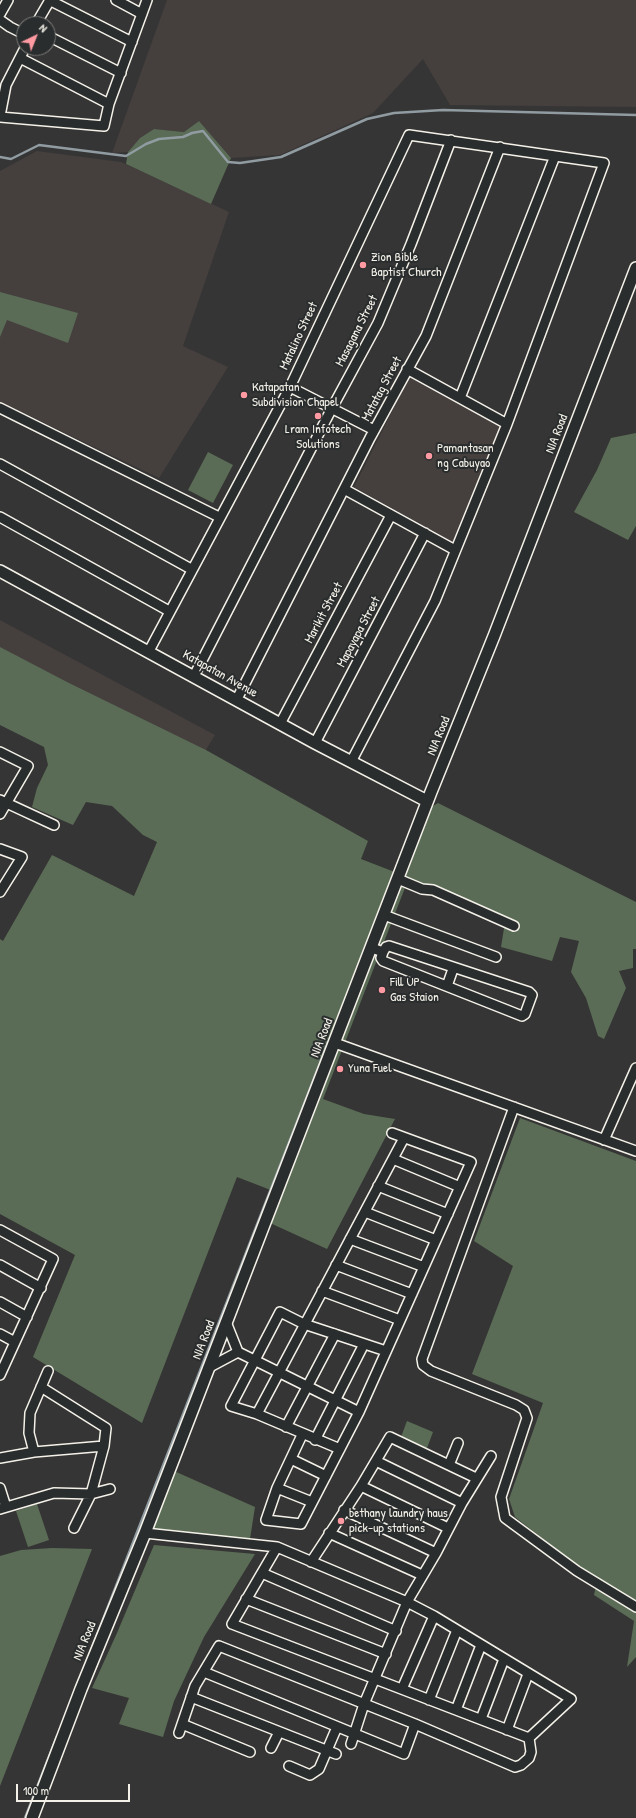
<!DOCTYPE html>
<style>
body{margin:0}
#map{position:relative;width:636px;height:1818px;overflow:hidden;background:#363535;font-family:"Patrick Hand",sans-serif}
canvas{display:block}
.north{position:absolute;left:16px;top:16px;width:40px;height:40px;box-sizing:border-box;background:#2a2d2e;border:1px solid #7b7b78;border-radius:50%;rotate:43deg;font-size:11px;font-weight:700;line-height:16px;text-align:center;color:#f4f1e8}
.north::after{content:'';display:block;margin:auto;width:14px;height:18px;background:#ff9aa2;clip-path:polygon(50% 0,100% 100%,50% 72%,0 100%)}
.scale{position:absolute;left:16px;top:1784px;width:114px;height:18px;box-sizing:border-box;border:2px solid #f4f1e8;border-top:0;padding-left:5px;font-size:12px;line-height:14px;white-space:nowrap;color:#f4f1e8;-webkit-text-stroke:3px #2a2d2e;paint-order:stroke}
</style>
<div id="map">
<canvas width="636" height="1818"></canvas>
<div class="north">N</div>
<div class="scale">100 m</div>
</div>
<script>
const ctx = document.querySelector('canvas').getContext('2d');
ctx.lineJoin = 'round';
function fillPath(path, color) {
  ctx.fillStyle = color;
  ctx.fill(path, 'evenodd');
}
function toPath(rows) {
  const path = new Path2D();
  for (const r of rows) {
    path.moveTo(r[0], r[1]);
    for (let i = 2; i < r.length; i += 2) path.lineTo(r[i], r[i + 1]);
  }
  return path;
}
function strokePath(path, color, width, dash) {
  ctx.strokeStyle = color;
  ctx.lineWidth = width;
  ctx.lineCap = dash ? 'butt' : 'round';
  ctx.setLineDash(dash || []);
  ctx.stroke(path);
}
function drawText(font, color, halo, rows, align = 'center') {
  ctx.font = font + ' "Patrick Hand",sans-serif';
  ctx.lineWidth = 4;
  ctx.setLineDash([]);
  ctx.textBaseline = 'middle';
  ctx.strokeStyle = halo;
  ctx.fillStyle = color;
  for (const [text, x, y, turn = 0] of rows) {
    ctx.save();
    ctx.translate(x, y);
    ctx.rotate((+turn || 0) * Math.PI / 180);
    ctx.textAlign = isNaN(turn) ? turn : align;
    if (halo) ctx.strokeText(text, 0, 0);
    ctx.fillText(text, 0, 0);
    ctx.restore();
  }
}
fillPath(toPath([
 [167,0,636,0,636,107,450,105,423,59,373,113,280,155,231,158,199,121,184,132,154,129,140,138,128,152,112,153],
 [37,151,121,162,229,212,183,346,228,367,159,478,0,402,0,171],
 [411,374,501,426,453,542,354,487],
 [0,620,215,735,173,804,0,725]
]), '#453f3e');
fillPath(toPath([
 [199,121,231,158,211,204,126,164,128,152,140,138,154,129,184,132],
 [0,292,78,313,68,343,7,320,0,337],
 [636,433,636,526,628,540,574,512,597,470,611,438],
 [208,452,233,465,213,503,188,490],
 [0,647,67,682,206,750,368,841,361,859,405,876,430,808,438,803,636,902,636,949,633,949,633,968,619,971,626,988,604,1039,598,1036,586,998,571,972,579,941,560,937,552,961,501,947,505,922,408,880,323,1099,364,1114,395,1119,327,1249,270,1223,281,1194,237,1177,142,1423,33,1357,75,1255,0,1214,0,939,3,941,52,855,134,896,157,842,143,835,112,806,86,802,73,825,32,807,37,788,48,765,44,747,0,725],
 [520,1118,636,1161,636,1657,627,1667,634,1621,594,1595,597,1581,515,1517,509,1499,543,1403,472,1374,513,1266,474,1241],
 [407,1421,433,1432,427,1448,401,1437],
 [174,1471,255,1507,250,1539,150,1529],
 [37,1504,49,1540,28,1547,16,1511],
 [154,1545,255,1554,204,1637,174,1701,163,1737,119,1724,129,1698,92,1688,117,1633],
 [52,1548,92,1549,0,1786,0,1556,21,1550]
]), '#5a6c56');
strokePath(toPath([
 [0,157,11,159,39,145,126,156,146,144,159,139,183,137,192,133,203,131,228,162,240,163,281,157,367,119,394,113,443,110,636,115],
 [86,1663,329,1040],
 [25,1818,57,1736]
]), '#909ca1', 2.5);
const minor = toPath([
 [49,0,132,42],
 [116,0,142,14],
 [0,14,8,0],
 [0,20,10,27,20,32,24,31],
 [36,24,50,0],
 [48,36,121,73],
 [20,58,109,104],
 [0,116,6,85,25,48],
 [0,117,104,126,109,104,147,0],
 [407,369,507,424],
 [290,387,374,430],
 [460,398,555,156],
 [0,408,219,517],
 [0,464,191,569],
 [344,489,455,550],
 [0,517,169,611],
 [149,651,290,387,409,135,604,163,507,424,435,601,351,762],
 [194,676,332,408,378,323,411,244,451,140],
 [237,699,370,438,426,336,500,147],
 [280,724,391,515],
 [315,743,425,533],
 [0,752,28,766,0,814],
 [0,800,54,825],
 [0,849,22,857,0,892],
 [398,879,422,889,433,890,514,926],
 [384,915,496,957],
 [372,948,383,952,386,947,389,946,529,992,532,995,525,1014,522,1016,383,961,381,958,383,952],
 [447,986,453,969],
 [335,1043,636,1151],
 [514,1107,422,1359,423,1365,431,1371,516,1405,524,1410,527,1418,501,1497,505,1518,577,1571,636,1607],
 [604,1140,636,1068],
 [393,1159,460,1187],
 [378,1186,448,1214],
 [365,1212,436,1240],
 [0,1230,53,1259,0,1375],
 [350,1239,424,1267],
 [0,1265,41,1288],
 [336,1265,412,1294],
 [322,1291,400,1320],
 [0,1302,27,1317],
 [0,1334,15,1342],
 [238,1352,359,1412],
 [208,1368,238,1352,226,1322],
 [41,1387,106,1428,104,1446,91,1494,74,1528],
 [257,1414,404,1138],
 [286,1427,335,1334],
 [302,1435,277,1488,266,1520,301,1524,359,1412,471,1162,392,1133],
 [315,1440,364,1344],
 [340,1449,257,1414,231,1406,280,1312,304,1324,386,1351],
 [34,1452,29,1433,30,1413,48,1371],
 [0,1458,34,1452,104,1446],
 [291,1459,326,1476],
 [376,1461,462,1503],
 [449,1465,458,1443],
 [361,1486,448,1528],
 [0,1488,6,1507],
 [277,1488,312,1502],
 [0,1509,54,1493,91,1494,110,1489],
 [344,1510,436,1553],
 [145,1533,277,1547,407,1602,434,1616,571,1699,529,1738],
 [329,1533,422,1575],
 [277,1547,232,1624,529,1738],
 [311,1562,361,1486,390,1437,476,1478],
 [262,1573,396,1631],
 [246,1599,386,1654],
 [204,1672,404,1754,415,1724],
 [402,1689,434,1616],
 [191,1697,336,1754],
 [429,1700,457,1630],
 [456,1710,481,1645],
 [481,1719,504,1659],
 [182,1724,250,1752],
 [507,1730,528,1674],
 [179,1733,195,1686,219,1646,415,1724,515,1767,521,1765,529,1758,531,1752,529,1738],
 [351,1744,364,1704,407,1602,436,1553,462,1503,491,1456],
 [271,1748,279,1732],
 [289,1766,310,1775,319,1769,337,1727]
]);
const tertiary = toPath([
 [0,571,315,743,427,801],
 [32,1818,81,1689,145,1533,431,792,494,636,636,268]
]);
strokePath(minor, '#f4f1e8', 12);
strokePath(tertiary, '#f4f1e8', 14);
strokePath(minor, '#2a2d2e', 9);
strokePath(tertiary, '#2a2d2e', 11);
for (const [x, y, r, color] of [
 [363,265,4,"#ff9aa2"],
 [244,395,4,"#ff9aa2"],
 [318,416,4,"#ff9aa2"],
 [429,456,4,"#ff9aa2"],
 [382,990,4,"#ff9aa2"],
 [340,1069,4,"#ff9aa2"],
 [341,1521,4,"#ff9aa2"]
]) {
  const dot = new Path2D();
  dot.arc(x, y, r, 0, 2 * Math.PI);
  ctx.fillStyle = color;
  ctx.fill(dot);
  strokePath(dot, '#2a2d2e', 1.5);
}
drawText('13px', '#f4f1e8', '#2a2d2e', [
 ["Zion Bible",371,258],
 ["Baptist Church",371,273],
 ["Katapatan",252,388],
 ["Subdivision Chapel",252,403],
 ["Lram Infotech",318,430,"center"],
 ["Solutions",318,445,"center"],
 ["Pamantasan",437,449],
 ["ng Cabuyao",437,464],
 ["Fill UP",390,983],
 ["Gas Staion",390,998],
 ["Yuna Fuel",348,1069],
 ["bethany laundry haus",349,1514],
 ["pick-up stations",349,1529]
], 'left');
drawText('13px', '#f4f1e8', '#2a2d2e', [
 ["Masagana Street",357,331,-63],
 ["Matalino Street",299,336,-65],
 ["Matatag Street",382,389,-62],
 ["NIA Road",557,434,-69],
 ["Marikit Street",324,613,-62],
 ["Mapayapa Street",359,632,-62],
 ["Katapatan Avenue",220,674,29],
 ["NIA Road",439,736,-68],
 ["NIA Road",322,1038,-69],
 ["NIA Road",204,1340,-69],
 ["NIA Road",85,1641,-68]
]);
</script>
